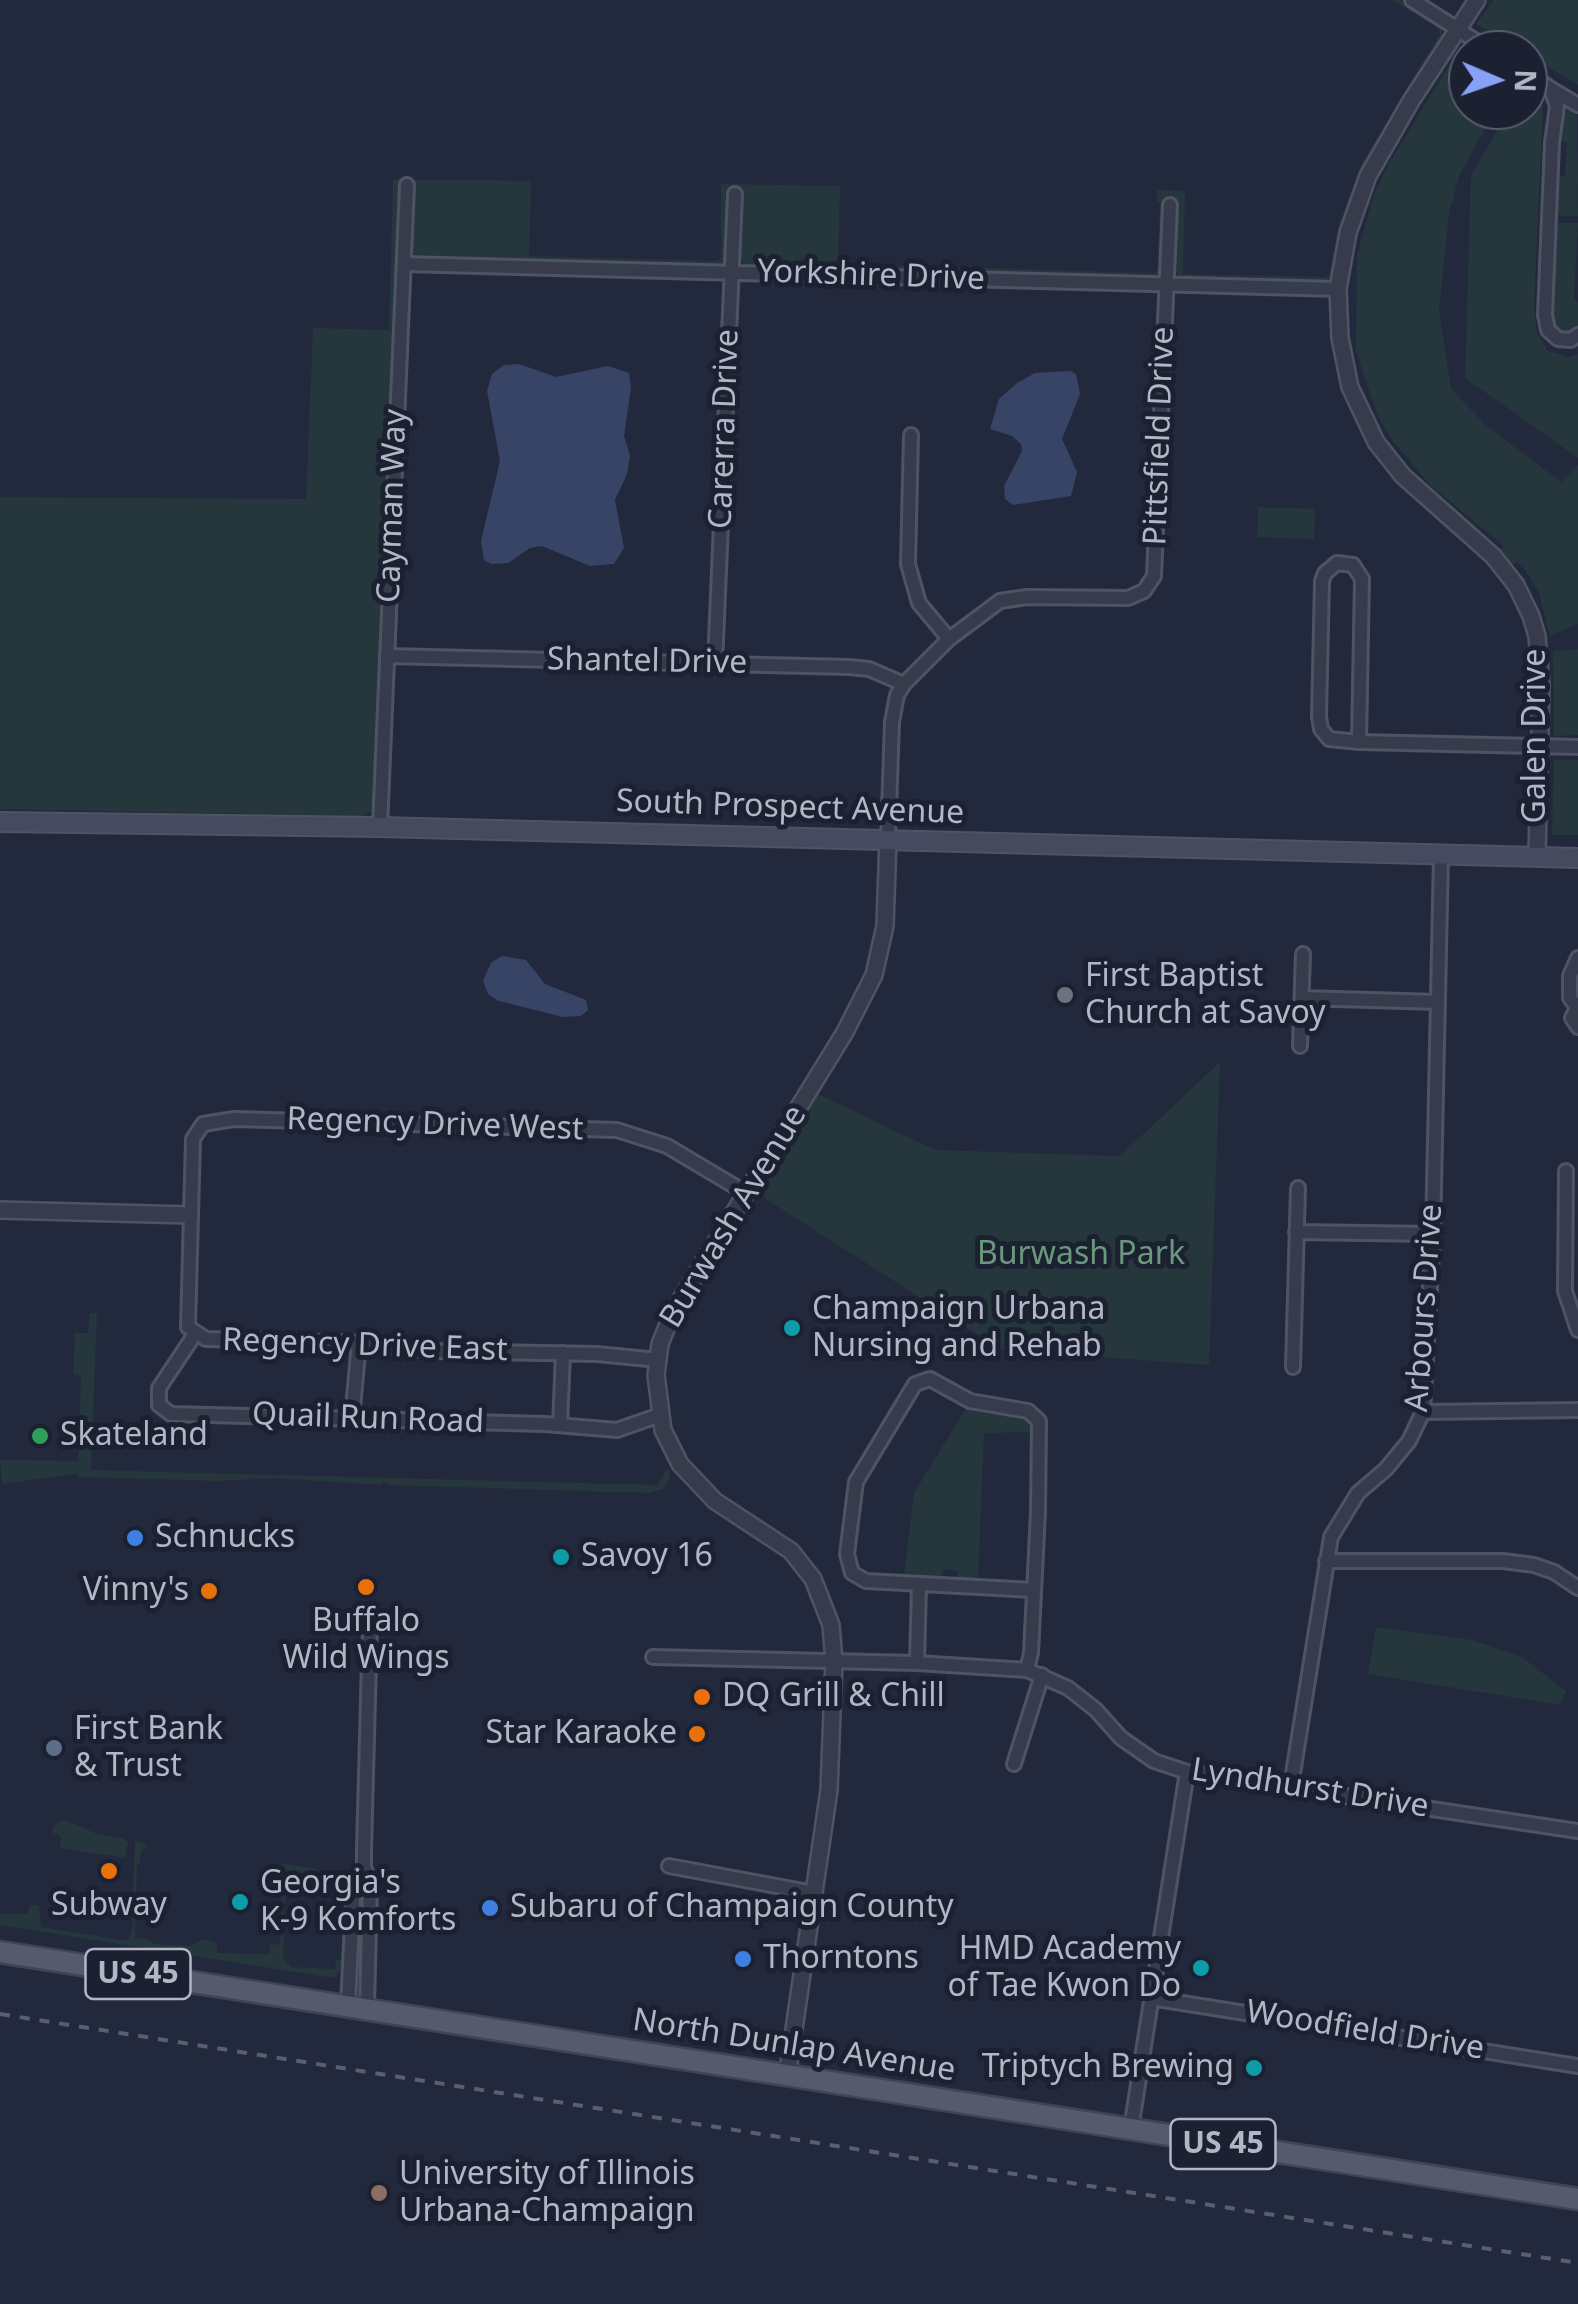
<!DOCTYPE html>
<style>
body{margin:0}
#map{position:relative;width:1578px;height:2304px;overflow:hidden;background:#23293c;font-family:"Noto Sans",sans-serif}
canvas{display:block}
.north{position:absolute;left:1448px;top:30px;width:100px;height:100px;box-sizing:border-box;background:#1c2131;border:2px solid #585d6d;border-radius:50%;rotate:92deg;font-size:28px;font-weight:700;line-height:40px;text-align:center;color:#b2b7c7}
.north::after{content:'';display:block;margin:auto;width:35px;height:45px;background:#88a1f7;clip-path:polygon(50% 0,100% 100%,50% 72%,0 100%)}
</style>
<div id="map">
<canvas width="1578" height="2304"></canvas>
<div class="north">N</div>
</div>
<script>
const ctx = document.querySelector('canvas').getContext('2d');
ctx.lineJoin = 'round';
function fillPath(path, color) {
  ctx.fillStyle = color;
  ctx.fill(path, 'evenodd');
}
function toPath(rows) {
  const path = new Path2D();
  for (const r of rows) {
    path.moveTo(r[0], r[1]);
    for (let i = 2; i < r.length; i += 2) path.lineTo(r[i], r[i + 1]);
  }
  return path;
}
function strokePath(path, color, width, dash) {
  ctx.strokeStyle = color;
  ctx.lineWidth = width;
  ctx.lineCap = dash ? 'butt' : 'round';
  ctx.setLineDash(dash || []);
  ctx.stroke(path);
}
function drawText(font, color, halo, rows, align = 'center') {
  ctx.font = font + ' "Noto Sans",sans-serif';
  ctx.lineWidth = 10;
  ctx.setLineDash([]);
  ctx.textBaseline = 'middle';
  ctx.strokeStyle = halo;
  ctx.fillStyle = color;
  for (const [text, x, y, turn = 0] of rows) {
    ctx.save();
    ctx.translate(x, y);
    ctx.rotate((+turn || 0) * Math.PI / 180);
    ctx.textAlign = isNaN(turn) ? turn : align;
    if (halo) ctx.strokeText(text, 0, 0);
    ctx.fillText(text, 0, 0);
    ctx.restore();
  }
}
fillPath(toPath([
 [1392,0,1401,0,1431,19,1441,27,1443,36,1369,159,1346,211,1332,275,1325,282,1179,277,1175,270,1177,203,1165,204,1162,269,1160,275,1151,278,746,266,739,259,741,192,728,193,726,257,722,264,420,258,414,256,412,249,414,185,401,184,374,811,360,816,0,809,0,497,306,499,313,328,389,330,393,179,531,181,529,256,717,261,721,258,721,184,840,186,838,264,1154,273,1157,270,1160,203,1157,202,1157,190,1185,191,1183,274,1326,277,1329,274,1339,223,1362,163,1440,34,1439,29],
 [1494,0,1578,0,1578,85,1528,55,1528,50,1520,50,1476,24],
 [1461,46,1468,51,1468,110,1495,110,1459,176,1449,214,1439,310,1451,389,1488,427,1561,482,1578,465,1578,624,1550,636,1539,593,1525,570,1517,562,1511,565,1499,550,1503,546,1498,541,1430,485,1390,437,1376,412,1356,351,1357,254,1375,192,1389,163],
 [1528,94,1541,101,1543,108,1534,306,1537,333,1548,351,1570,357,1578,354,1578,458,1465,378,1471,175,1509,110,1528,110],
 [1577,110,1578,216,1560,216,1554,209,1555,173,1565,177,1567,143,1556,137,1559,117,1568,111],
 [1559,223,1578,223,1574,300,1578,302,1578,329,1564,334,1553,328,1550,315,1553,229],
 [1258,507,1315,509,1314,539,1257,537],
 [1578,649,1578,735,1554,736,1553,651],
 [1554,759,1578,760,1578,835,1552,835],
 [1220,1062,1209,1365,1002,1350,758,1194,818,1094,935,1150,1120,1156],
 [90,1313,97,1313,91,1470,657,1485,668,1468,670,1478,663,1489,648,1493,388,1485,383,1481,382,1485,274,1478,217,1481,79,1477,76,1474,2,1484,0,1460,78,1461,81,1376,73,1375,75,1333,88,1333],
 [966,1408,1026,1414,1033,1421,1033,1432,984,1433,978,1579,958,1578,958,1571,944,1569,941,1578,904,1575,914,1493],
 [1376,1627,1472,1640,1522,1657,1566,1691,1560,1705,1368,1674],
 [65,1820,97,1834,124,1839,128,1843,125,1858,60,1848,61,1837,57,1833,53,1836,52,1830,55,1824],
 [135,1841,142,1842,147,1847,141,1850,140,1863,137,1864,135,1938,147,1939,155,1944,190,1946,204,1939,217,1943,217,1953,270,1954,270,1945,280,1944,282,1873,272,1870,280,1863,317,1869,313,1878,289,1871,286,1874,283,1957,291,1967,335,1969,336,1960,342,1960,343,1924,346,1925,345,1963,341,1970,333,1978,0,1925,0,1914,28,1914,29,1905,39,1905,41,1927,128,1941,134,1921,123,1916,133,1895]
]), '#25363d');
fillPath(toPath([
 [519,364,556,377,608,366,629,373,631,387,624,436,630,456,627,474,615,500,624,548,614,564,590,566,542,546,530,548,508,563,492,564,484,560,481,541,500,461,487,391,492,374,504,365],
 [1070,371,1076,374,1080,394,1062,439,1077,472,1071,496,1013,505,1005,499,1004,486,1022,451,1021,444,1012,436,990,429,999,399,1017,383,1035,373],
 [502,956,526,960,545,984,586,1000,588,1010,581,1016,563,1017,499,1001,488,994,483,981,491,963]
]), '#384465');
const minor = toPath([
 [1412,0,1490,50],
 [1528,73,1551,89],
 [1578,105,1551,89,1557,106,1552,143,1545,315,1548,330,1558,339,1571,340,1578,335],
 [404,264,1338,289],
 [911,435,908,564,919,603,949,639],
 [1337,563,1353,565,1362,579,1359,742,1329,739,1321,729,1319,717,1322,581,1325,573,1337,563],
 [387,656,849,667,869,669,904,684],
 [715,664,735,194],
 [1359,742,1578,747],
 [380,827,407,185],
 [888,840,892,722,897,695,904,684,949,639,1000,601,1027,597,1128,598,1144,591,1154,576,1170,205],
 [1302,998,1438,1002],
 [1578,1006,1572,1018,1578,1027],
 [1577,1007,1570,998,1570,976,1578,958],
 [1300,1046,1303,954],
 [1566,1171,1565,1291,1578,1330],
 [1296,1232,1433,1234],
 [195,1334,159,1388,159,1405,171,1414,545,1424,617,1430,660,1415],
 [658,1360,597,1354,432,1351,359,1343,206,1339,188,1327,193,1139,203,1124,234,1119,617,1130,667,1146,746,1193],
 [1293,1367,1298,1188],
 [1423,1412,1578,1410],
 [352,1419,359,1343],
 [560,1425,563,1353],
 [1326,1561,1503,1561,1534,1565,1554,1572,1578,1588],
 [653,1657,917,1663,1027,1670,1068,1688,1096,1710,1121,1738,1154,1761,1187,1772,1578,1831],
 [917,1663,919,1585],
 [1027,1670,1031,1653,1038,1512,1039,1421,1028,1411,970,1401,930,1379,915,1384,856,1482,847,1554,852,1573,866,1581,1034,1590],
 [1014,1764,1042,1675],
 [1291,1786,1331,1537,1358,1493,1386,1469,1409,1441,1423,1412,1433,1234,1441,856],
 [669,1866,814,1893],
 [1151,1998,1578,2066],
 [348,2005,354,1882,364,1867],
 [367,2008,370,1883,364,1867,364,1850,370,1623],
 [1131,2129,1187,1772]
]);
const tertiary = toPath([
 [1477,0,1411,101,1368,176,1348,233,1338,289,1340,338,1350,387,1376,442,1403,476,1493,556,1516,585,1531,616,1537,636,1541,684,1537,856],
 [0,1210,190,1215],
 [787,2077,829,1790,834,1661,831,1625,813,1579,791,1551,715,1501,680,1464,663,1430,656,1375,660,1344,673,1312,845,1032,874,975,885,926,888,840]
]);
const secondary = toPath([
 [0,822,380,827,1578,858]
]);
const primary = toPath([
 [0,1952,1578,2199]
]);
strokePath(minor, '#4f5464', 18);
strokePath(tertiary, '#4f5464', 20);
strokePath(secondary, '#4f5464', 22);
strokePath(primary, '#404555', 25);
strokePath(minor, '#373c4c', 12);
strokePath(tertiary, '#373c4c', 15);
strokePath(secondary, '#454a5f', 18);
strokePath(primary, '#555b6c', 20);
strokePath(toPath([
 [0,2014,1578,2263]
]), '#595f73', 4, [10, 10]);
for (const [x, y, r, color] of [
 [1065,995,10,"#6b7280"],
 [792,1328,10,"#0f9aa8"],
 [40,1436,10,"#2e9e5b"],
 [135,1538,10,"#3f7fe0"],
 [561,1557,10,"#0f9aa8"],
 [366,1587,10,"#e8710a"],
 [209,1591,10,"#e8710a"],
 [702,1697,10,"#e8710a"],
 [697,1734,10,"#e8710a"],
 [54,1748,10,"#5c6f8a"],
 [109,1871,10,"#e8710a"],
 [240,1902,10,"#0f9aa8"],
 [490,1908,10,"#3f7fe0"],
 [743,1959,10,"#3f7fe0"],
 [1201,1968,10,"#0f9aa8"],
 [1254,2068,10,"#0f9aa8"],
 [379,2193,10,"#8d6e63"]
]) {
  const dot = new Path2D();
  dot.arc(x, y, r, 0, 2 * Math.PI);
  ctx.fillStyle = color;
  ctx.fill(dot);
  strokePath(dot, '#1c2131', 4);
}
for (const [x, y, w] of [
 [138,1974,105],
 [1223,2144,105]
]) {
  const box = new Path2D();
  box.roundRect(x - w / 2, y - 25, w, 50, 8);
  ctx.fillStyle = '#1c2131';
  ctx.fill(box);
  strokePath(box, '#b2b7c7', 2.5);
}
drawText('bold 30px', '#b2b7c7', null, [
 ["US 45",138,1974],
 ["US 45",1223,2144]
]);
drawText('32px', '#b2b7c7', '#1c2131', [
 ["Yorkshire Drive",871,276,2],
 ["Carerra Drive",725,429,-88],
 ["Pittsfield Drive",1160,436,-88],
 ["Cayman Way",393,506,-88],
 ["Shantel Drive",647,662,1],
 ["Galen Drive",1536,736,-90],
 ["South Prospect Avenue",790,808,2],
 ["Regency Drive West",435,1125,2],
 ["Burwash Avenue",734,1217,-59],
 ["Arbours Drive",1425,1308,-86],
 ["Regency Drive East",365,1346,2],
 ["Quail Run Road",368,1419,2],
 ["Lyndhurst Drive",1310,1789,9],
 ["Woodfield Drive",1365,2031,9],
 ["North Dunlap Avenue",794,2046,9]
]);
drawText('32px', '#b2b7c7', '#1c2131', [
 ["First Baptist",1085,977],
 ["Church at Savoy",1085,1014],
 ["Champaign Urbana",812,1310],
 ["Nursing and Rehab",812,1347],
 ["Skateland",60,1436],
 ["Schnucks",155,1538],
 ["Savoy 16",581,1557],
 ["Vinny's",189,1591,"right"],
 ["Buffalo",366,1622,"center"],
 ["Wild Wings",366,1659,"center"],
 ["DQ Grill & Chill",722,1697],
 ["First Bank",74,1730],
 ["& Trust",74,1767],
 ["Star Karaoke",677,1734,"right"],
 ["Georgia's",260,1884],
 ["K-9 Komforts",260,1921],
 ["Subway",109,1906,"center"],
 ["Subaru of Champaign County",510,1908],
 ["HMD Academy",1181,1950,"right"],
 ["of Tae Kwon Do",1181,1987,"right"],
 ["Thorntons",763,1959],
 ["Triptych Brewing",1234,2068,"right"],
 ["University of Illinois",399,2175],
 ["Urbana-Champaign",399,2212]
], 'left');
drawText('32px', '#69987c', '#1c2131', [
 ["Burwash Park",1081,1255]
]);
</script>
